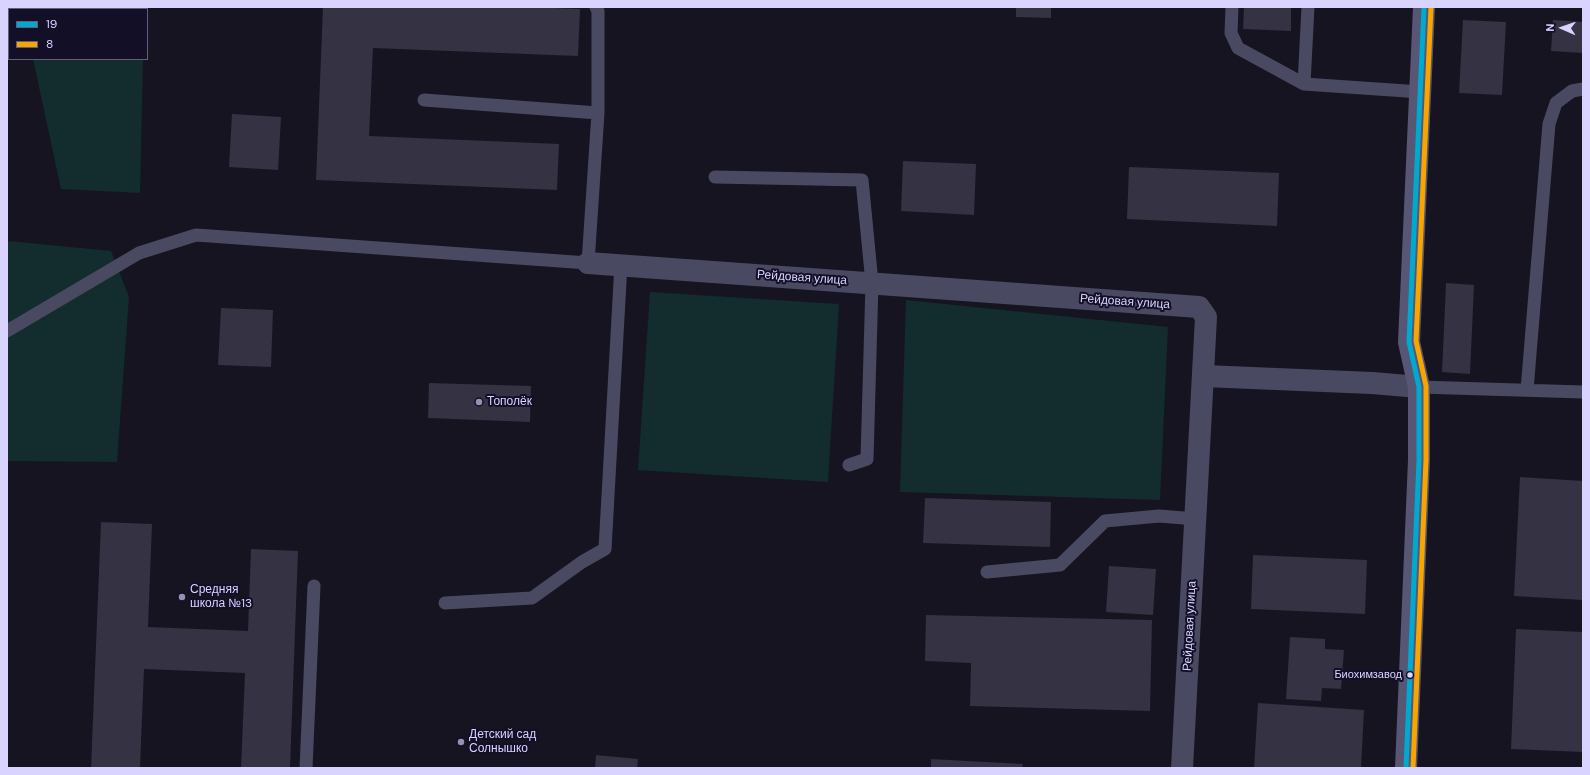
<!DOCTYPE html>
<meta charset="utf-8">
<style>
body{margin:0}
#map{position:relative;width:1590px;height:775px;overflow:hidden;background:#161421;font-family:"DM Sans",sans-serif}
canvas{display:block}
.frame{position:absolute;inset:0;border:8px solid #d9d4ff;pointer-events:none}
.legend{position:absolute;left:8px;top:8px;width:140px;height:52px;box-sizing:border-box;background:#130f26;border:1px solid #625e7d;margin:0;padding:5px 7px;list-style:none;font-size:12px;color:#d9d4ff}
.legend li{display:flex;align-items:center;gap:8px;height:20px}
.legend b{width:20px;border:1px solid #625e7d}
.north{position:absolute;left:1542px;top:8px;width:40px;height:40px;-webkit-text-stroke:3px #130f26;paint-order:stroke;rotate:272deg;font-size:11px;font-weight:700;line-height:16px;text-align:center;color:#d9d4ff}
.north::after{content:'';display:block;margin:auto;width:14px;height:18px;background:#d9d4ff;clip-path:polygon(50% 0,100% 100%,50% 72%,0 100%)}
</style>
<div id="map">
<canvas width="1590" height="775"></canvas>
<div class="frame"></div>
<ul class="legend">
<li><b style="height:5px;background:#00a9ce"></b>19</li>
<li><b style="height:5px;background:#f7a600"></b>8</li>
</ul>
<div class="north">N</div>
</div>
<script>
const ctx = document.querySelector('canvas').getContext('2d');
ctx.lineJoin = 'round';
function fillPath(path, color) {
  ctx.fillStyle = color;
  ctx.fill(path, 'evenodd');
}
function toPath(rows) {
  const path = new Path2D();
  for (const r of rows) {
    path.moveTo(r[0], r[1]);
    for (let i = 2; i < r.length; i += 2) path.lineTo(r[i], r[i + 1]);
  }
  return path;
}
function strokePath(path, color, width, dash) {
  ctx.strokeStyle = color;
  ctx.lineWidth = width;
  ctx.lineCap = dash ? 'butt' : 'round';
  ctx.setLineDash(dash || []);
  ctx.stroke(path);
}
function drawText(font, color, halo, rows, align = 'center') {
  ctx.font = font + ' "DM Sans",sans-serif';
  ctx.lineWidth = 4;
  ctx.setLineDash([]);
  ctx.textBaseline = 'middle';
  ctx.strokeStyle = halo;
  ctx.fillStyle = color;
  for (const [text, x, y, turn = 0] of rows) {
    ctx.save();
    ctx.translate(x, y);
    ctx.rotate((+turn || 0) * Math.PI / 180);
    ctx.textAlign = isNaN(turn) ? turn : align;
    if (halo) ctx.strokeText(text, 0, 0);
    ctx.fillText(text, 0, 0);
    ctx.restore();
  }
}
fillPath(toPath([
 [22,7,144,7,144,9,22,9],
 [33,59,143,59,140,193,61,189],
 [9,241,111,251,129,297,117,462,7,461,7,243],
 [650,292,839,304,828,482,638,470],
 [906,300,1168,327,1160,500,900,492]
]), '#132c2d');
fillPath(toPath([
 [323,7,527,7,580,9,578,56,373,48,369,136,559,144,557,190,316,180],
 [1016,7,1051,7,1051,18,1016,17],
 [1244,7,1291,7,1291,31,1243,29],
 [1463,20,1506,22,1502,95,1459,93],
 [1553,20,1583,22,1583,53,1551,51],
 [232,114,281,117,278,170,229,167],
 [903,161,976,164,974,215,901,211],
 [1129,167,1279,173,1277,226,1127,219],
 [1446,283,1474,285,1470,374,1442,372],
 [221,308,273,310,271,367,218,365],
 [429,383,531,386,530,422,428,418],
 [1520,477,1583,481,1583,600,1514,596],
 [925,498,1051,502,1050,547,923,543],
 [101,522,152,524,148,627,248,631,251,549,298,551,290,768,241,768,245,673,144,669,140,768,91,768],
 [1253,555,1367,560,1365,614,1251,609],
 [1109,566,1156,569,1153,615,1106,612],
 [926,615,1152,620,1150,711,970,706,971,663,925,661],
 [1516,629,1583,632,1583,752,1511,749],
 [1290,637,1325,639,1325,649,1344,650,1341,689,1322,688,1321,701,1286,699],
 [1258,703,1364,710,1361,768,1254,768],
 [596,755,638,759,637,768,595,768],
 [931,759,1023,764,1022,768,931,768]
]), '#343243');
strokePath(toPath([
 [1232,7,1231,33,1238,48,1304,84,1421,92],
 [1304,84,1308,7],
 [424,100,598,113],
 [715,177,862,180,872,283,867,459,849,465],
 [7,331,139,253,196,235,588,263,598,113,598,11,596,7],
 [1419,387,1583,392],
 [1527,390,1549,124,1556,103,1572,91,1583,89],
 [987,572,1060,565,1105,521,1159,516,1196,519],
 [445,603,532,598,582,562,605,549,621,264],
 [306,768,314,586]
]), '#4a4962', 13);
strokePath(toPath([
 [588,263,1199,307,1206,317,1182,768],
 [1204,376,1372,383,1419,387]
]), '#4a4962', 22);
strokePath(toPath([
 [1406,768,1419,460,1419,387,1409,342,1424,7]
]), '#575674', 22);
strokePath(toPath([
 [1406,768,1419,460,1419,387,1409,342,1424,7]
]), '#00a9ce', 5);
strokePath(toPath([
 [1413,768,1426,460,1426,386,1416,341,1431,7]
]), '#f7a600', 5);
for (const [x, y, r, color] of [
 [479,402,4,"#9591b1"],
 [182,597,4,"#9591b1"],
 [1410,675,3.5,"#d9d4ff"],
 [461,742,4,"#9591b1"]
]) {
  const dot = new Path2D();
  dot.arc(x, y, r, 0, 2 * Math.PI);
  ctx.fillStyle = color;
  ctx.fill(dot);
  strokePath(dot, '#130f26', 1.5);
}
drawText('11px', '#d9d4ff', '#130f26', [
 ["Биохимзавод",1402,675]
], 'right');
drawText('12px', '#d9d4ff', '#130f26', [
 ["Рейдовая улица",802,278,4],
 ["Рейдовая улица",1125,302,4],
 ["Рейдовая улица",1190,626,-87]
]);
drawText('12px', '#d9d4ff', '#130f26', [
 ["Тополёк",487,402],
 ["Средняя",190,590],
 ["школа №13",190,604],
 ["Детский сад",469,735],
 ["Солнышко",469,749]
], 'left');
</script>
